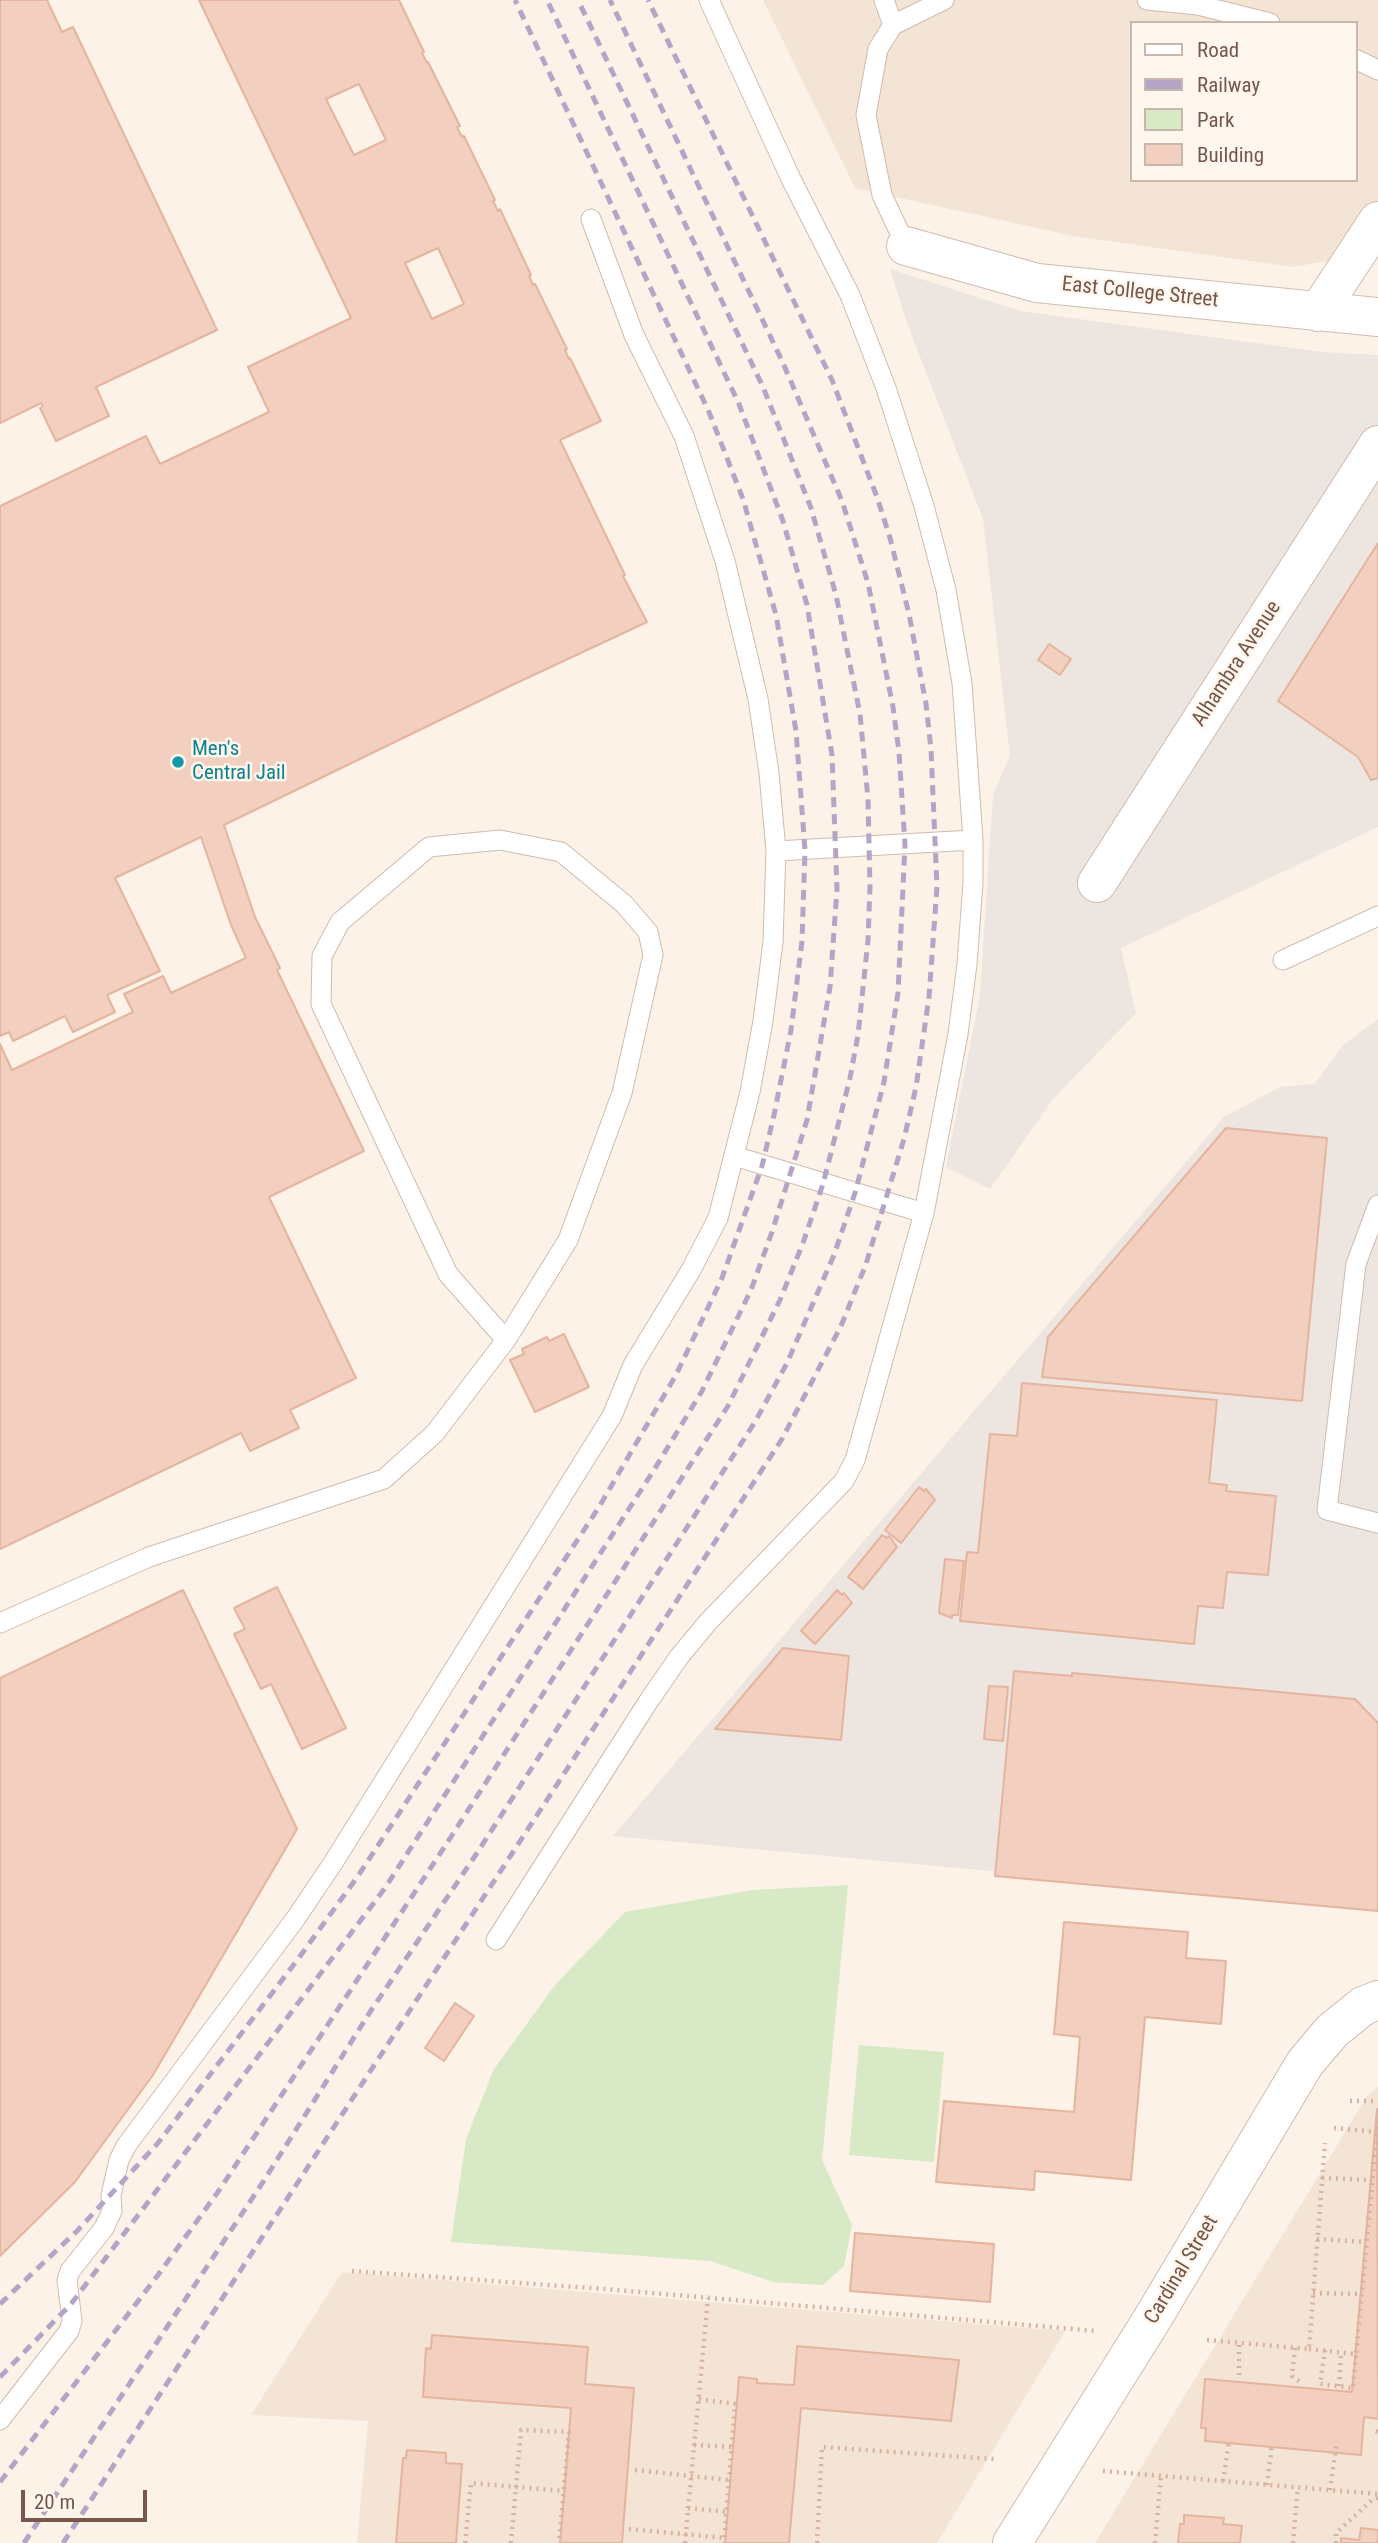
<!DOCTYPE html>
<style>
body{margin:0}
#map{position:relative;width:1378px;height:2543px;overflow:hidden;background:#fcf2e7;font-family:"Roboto Condensed",sans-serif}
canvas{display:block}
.legend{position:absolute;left:1130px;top:21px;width:228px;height:161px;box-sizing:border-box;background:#fff7ed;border:2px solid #c8b7ac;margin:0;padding:9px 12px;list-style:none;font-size:21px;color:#76574b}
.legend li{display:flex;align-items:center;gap:14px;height:35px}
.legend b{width:35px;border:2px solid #c8b7ac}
.scale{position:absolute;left:21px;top:2490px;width:126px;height:32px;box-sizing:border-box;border:4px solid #76574b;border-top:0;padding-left:9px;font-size:21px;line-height:24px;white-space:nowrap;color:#76574b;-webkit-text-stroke:5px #fff7ed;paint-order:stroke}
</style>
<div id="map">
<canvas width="1378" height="2543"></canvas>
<ul class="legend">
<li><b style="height:9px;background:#fff"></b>Road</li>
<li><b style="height:9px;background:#b4a5c7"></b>Railway</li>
<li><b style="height:19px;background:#d7eac5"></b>Park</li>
<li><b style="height:19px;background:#f2cfbe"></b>Building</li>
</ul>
<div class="scale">20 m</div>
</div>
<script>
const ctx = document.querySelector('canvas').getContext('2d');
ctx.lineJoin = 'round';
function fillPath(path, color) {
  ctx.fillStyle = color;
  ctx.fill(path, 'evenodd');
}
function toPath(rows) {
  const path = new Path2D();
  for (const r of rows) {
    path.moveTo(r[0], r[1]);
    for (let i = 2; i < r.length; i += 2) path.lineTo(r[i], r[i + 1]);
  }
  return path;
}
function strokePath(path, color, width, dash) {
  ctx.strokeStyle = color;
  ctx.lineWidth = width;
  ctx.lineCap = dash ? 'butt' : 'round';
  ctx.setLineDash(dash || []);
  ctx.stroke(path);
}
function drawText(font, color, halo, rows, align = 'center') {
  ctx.font = font + ' "Roboto Condensed",sans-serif';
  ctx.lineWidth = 5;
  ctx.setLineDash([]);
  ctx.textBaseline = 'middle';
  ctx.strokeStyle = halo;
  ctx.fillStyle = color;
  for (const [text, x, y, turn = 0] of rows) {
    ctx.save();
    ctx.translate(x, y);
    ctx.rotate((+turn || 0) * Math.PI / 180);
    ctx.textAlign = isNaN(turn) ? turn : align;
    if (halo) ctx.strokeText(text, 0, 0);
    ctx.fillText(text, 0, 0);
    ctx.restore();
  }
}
fillPath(toPath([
 [763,0,1378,0,1378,252,1293,267,1073,236,855,188],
 [1131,23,1355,23,1355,180,1131,180],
 [1378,2087,1378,2543,1095,2543,1367,2096],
 [342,2272,1065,2331,937,2543,357,2543,368,2421,251,2415]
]), '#f4e4d5');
fillPath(toPath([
 [890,269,1020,311,1322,352,1378,355,1378,827,1121,948,1136,1013,1053,1099,990,1189,946,1167,980,995,993,794,1010,756,983,519,907,323],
 [1378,1019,1378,1907,613,1836,1224,1117,1280,1087,1315,1084,1343,1045]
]), '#ede5e0');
fillPath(toPath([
 [848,1885,822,2160,852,2225,844,2266,823,2285,773,2282,710,2261,451,2242,466,2139,494,2069,555,1985,625,1912,753,1890],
 [859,2045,944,2052,934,2162,849,2155]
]), '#d7eac5');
const building = toPath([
 [0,0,47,0,62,32,73,27,217,330,96,387,109,416,56,441,40,408,43,406,41,403,0,423,0,0],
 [199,0,399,0,424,52,422,53,427,63,428,62,460,126,457,127,462,137,464,136,495,200,493,201,498,211,500,209,531,275,529,276,533,285,535,284,567,349,565,350,569,359,570,358,601,421,560,440,625,575,623,576,647,622,508,687,224,825,255,917,280,968,277,970,364,1151,269,1197,356,1378,290,1410,299,1428,250,1451,241,1433,0,1549,0,1044,12,1070,133,1012,124,994,163,976,171,993,246,958,231,925,201,837,115,878,160,971,107,995,115,1012,73,1032,65,1016,13,1041,9,1032,0,1036,0,506,146,436,160,464,269,412,248,367,351,318,199,0],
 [359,84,386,140,354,155,326,99,359,84],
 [438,248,464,304,432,319,405,263,438,248],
 [1378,543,1378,778,1371,780,1358,757,1278,701,1378,543],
 [1049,644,1071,659,1060,675,1038,660,1049,644],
 [1226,1128,1327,1138,1302,1401,1042,1377,1048,1337,1226,1128],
 [564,1334,589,1387,535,1412,510,1360,524,1354,522,1349,547,1337,549,1341,564,1334],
 [1022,1383,1217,1400,1209,1483,1227,1485,1226,1491,1276,1496,1268,1575,1227,1572,1223,1608,1198,1606,1194,1644,960,1621,967,1552,978,1553,990,1434,1017,1436,1022,1383],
 [919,1487,924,1491,926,1489,935,1500,901,1543,885,1530,919,1487],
 [882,1535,887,1538,889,1536,897,1547,863,1589,848,1577,882,1535],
 [945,1559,964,1561,958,1615,952,1615,952,1618,939,1613,945,1559],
 [277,1587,346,1728,302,1749,271,1684,261,1689,234,1634,245,1629,234,1608,277,1587],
 [183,1590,297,1829,153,2075,75,2182,0,2256,0,1678,183,1590],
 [837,1590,842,1595,844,1593,852,1603,815,1644,801,1631,837,1590],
 [783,1648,849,1656,841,1740,715,1729,783,1648],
 [1014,1671,1072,1676,1072,1673,1355,1699,1378,1723,1378,1911,995,1876,1014,1671],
 [989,1686,1008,1687,1003,1741,984,1739,989,1686],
 [1064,1922,1188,1932,1186,1958,1226,1961,1221,2024,1145,2017,1131,2180,1035,2171,1034,2190,936,2182,944,2101,1074,2112,1080,2037,1054,2034,1064,1922],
 [455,2003,474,2016,444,2061,425,2048,455,2003],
 [1377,2109,1378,2419,1364,2417,1361,2455,1205,2441,1206,2428,1201,2428,1205,2379,1352,2392,1377,2109],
 [855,2233,994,2244,990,2302,850,2291,855,2233],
 [432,2335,588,2347,585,2384,634,2388,622,2543,560,2543,571,2408,423,2397,426,2348,431,2349,432,2335],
 [797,2346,959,2360,951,2421,801,2408,789,2543,725,2543,739,2377,757,2379,757,2383,794,2385,797,2346],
 [407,2450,446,2453,446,2463,462,2464,456,2543,396,2543,403,2458,406,2458,407,2450],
 [1184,2515,1224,2518,1223,2524,1242,2526,1240,2543,1178,2543,1180,2524,1184,2524,1184,2515],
 [1361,2528,1378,2530,1378,2543,1341,2543,1341,2538,1359,2540,1361,2528]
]);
fillPath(building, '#f2cfbe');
strokePath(building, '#e5b49f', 2);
const lane = toPath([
 [884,0,893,25],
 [1147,0,1198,5,1270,23],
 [1355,59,1378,70],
 [906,246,882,195,866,115,878,49,893,25,944,0],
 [776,851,973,840],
 [1283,960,1378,916],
 [734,1156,924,1213],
 [1378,1205,1356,1264,1327,1510,1378,1523],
 [0,1623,149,1557,384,1479,435,1433,506,1340,568,1240,622,1093,653,955,648,932,624,904,561,852,500,840,429,847,340,922,322,956,321,1004,448,1274,506,1340],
 [496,1940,648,1702,679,1657,708,1622,844,1481,855,1460,924,1213,958,1034,967,964,973,883,973,840,962,683,946,590,924,506,886,388,850,295,791,179,709,0],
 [0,2420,69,2331,72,2321,67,2280,70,2271,104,2228,112,2211,111,2195,119,2160,126,2146,296,1918,333,1863,612,1416,633,1365,691,1270,718,1218,750,1092,763,1021,773,942,776,851,769,773,758,699,725,561,684,436,634,335,591,219]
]);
const street = toPath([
 [906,246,1037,283,1378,317],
 [1318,312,1378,221],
 [1097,883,1378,445],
 [1012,2543,1151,2321,1305,2063,1332,2031,1363,2006,1378,2000]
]);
strokePath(lane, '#d0bbaf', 21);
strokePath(street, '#d0bbaf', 40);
strokePath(toPath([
 [1350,2101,1378,2101],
 [1334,2128,1377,2132],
 [1322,2178,1372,2180],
 [1317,2239,1366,2242],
 [352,2271,605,2289,1096,2331],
 [1313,2293,1361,2294],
 [1207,2340,1309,2349,1325,2143],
 [1295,2348,1292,2376,1300,2382],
 [1309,2349,1356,2354,1378,2121],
 [1325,2350,1320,2384,1353,2388,1356,2354],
 [1239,2375,1239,2343],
 [1339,2386,1341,2352],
 [699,2399,735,2404,724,2543],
 [1376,2431,1378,2432],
 [694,2445,732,2447],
 [635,2470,729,2480],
 [1103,2471,1378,2494],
 [1223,2481,1229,2442],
 [1267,2485,1272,2445],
 [1330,2490,1337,2441],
 [688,2508,727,2512],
 [629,2529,725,2538],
 [465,2543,471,2483,564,2491],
 [511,2543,521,2430,569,2432,559,2543],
 [685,2543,708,2298],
 [817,2543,822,2447,994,2459],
 [1155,2543,1161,2476],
 [1293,2543,1298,2487],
 [1336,2543,1336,2533,1372,2500,1378,2498]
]), '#d7b2a1', 4.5, [2, 5]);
strokePath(lane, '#fff', 19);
strokePath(street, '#fff', 38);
strokePath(toPath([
 [0,2304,77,2231,158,2143,298,1959,358,1876,599,1507,676,1375,722,1278,762,1166,774,1115,791,1030,802,941,805,850,796,731,776,615,743,499,709,412,515,0],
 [0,2377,71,2304,385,1888,654,1470,702,1391,751,1290,772,1232,807,1120,830,987,837,889,832,755,807,605,783,521,739,404,547,0],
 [0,2482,158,2275,220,2189,447,1843,728,1406,780,1300,803,1243,823,1184,850,1078,858,1035,868,940,870,887,868,799,860,714,836,595,811,508,763,387,578,0],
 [24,2543,263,2182,370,2012,475,1856,755,1422,787,1363,834,1255,855,1193,884,1082,898,993,905,845,899,752,893,707,868,583,842,501,783,363,610,0],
 [63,2543,782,1439,841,1326,866,1264,904,1139,916,1087,929,997,937,887,931,749,926,704,909,614,890,538,877,497,832,380,648,0]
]), '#b4a5c7', 5, [10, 7]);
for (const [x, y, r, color] of [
 [178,762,7,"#0f9aa8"]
]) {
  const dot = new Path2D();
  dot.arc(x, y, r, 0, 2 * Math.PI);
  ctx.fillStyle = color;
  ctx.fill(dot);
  strokePath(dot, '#fff7ed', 2.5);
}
drawText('21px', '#76574b', '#fff7ed', [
 ["East College Street",1140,293,6],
 ["Alhambra Avenue",1237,664,-57],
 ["Cardinal Street",1182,2270,-59]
]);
drawText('21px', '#0d838f', '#fff7ed', [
 ["Men's",192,750],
 ["Central Jail",192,774]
], 'left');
</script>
